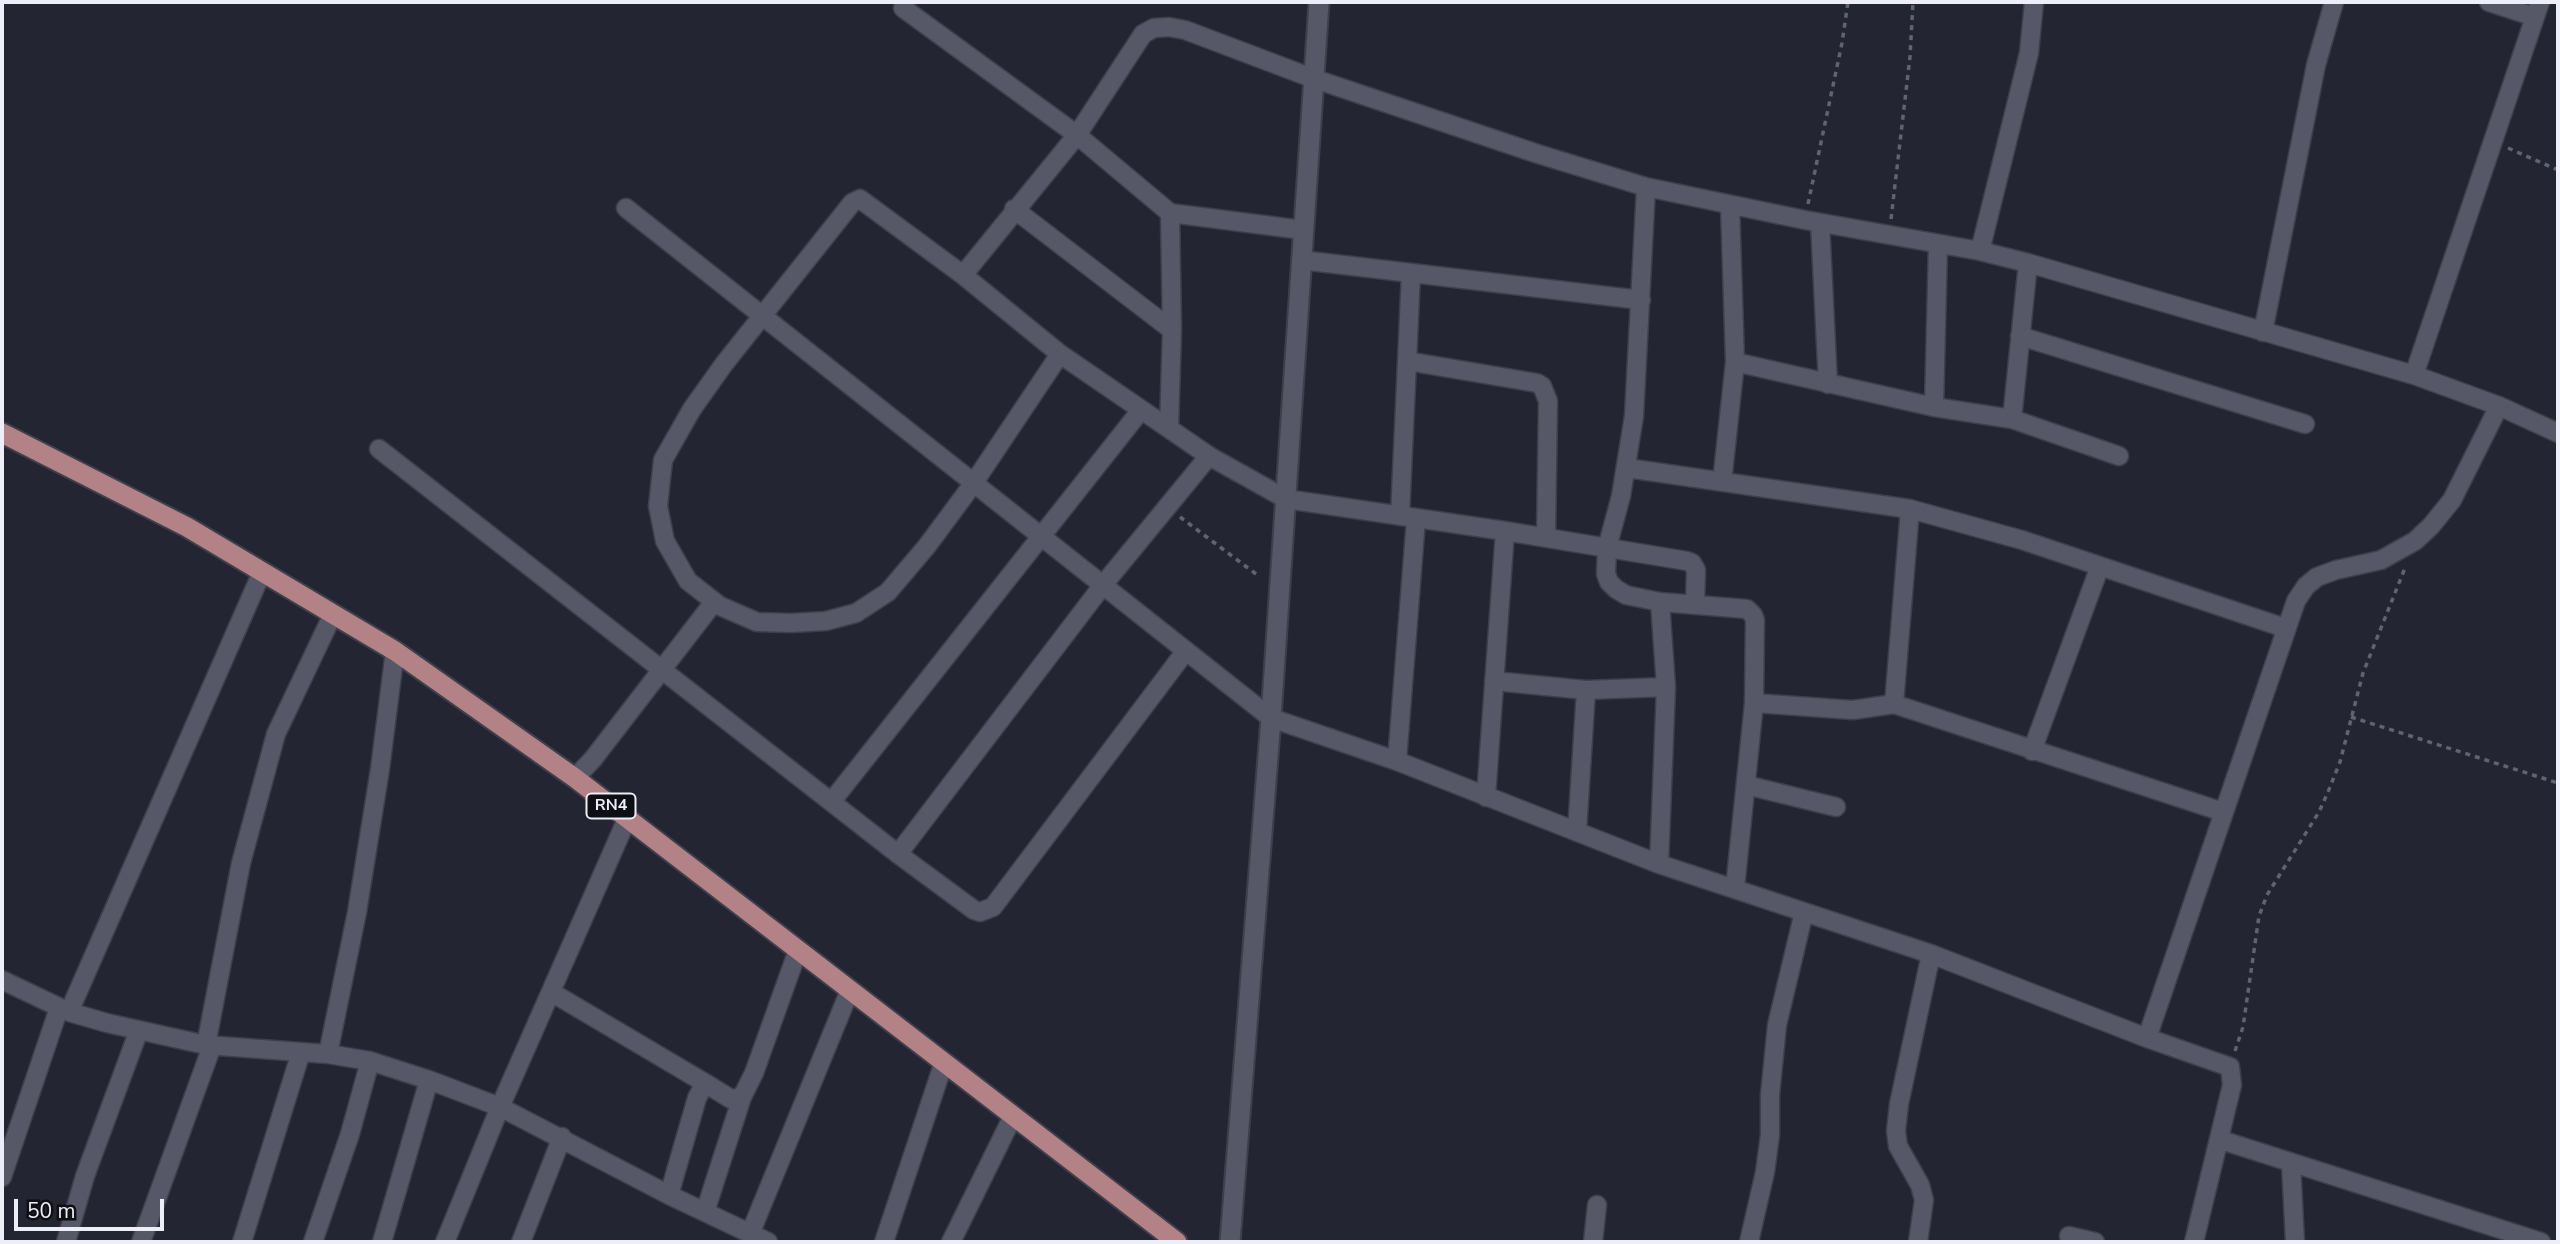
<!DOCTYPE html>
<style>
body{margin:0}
#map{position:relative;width:2560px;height:1244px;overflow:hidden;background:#242532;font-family:"Nunito Sans",sans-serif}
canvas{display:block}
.frame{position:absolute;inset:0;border:4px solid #edeef7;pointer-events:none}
.scale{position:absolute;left:14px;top:1199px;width:150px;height:32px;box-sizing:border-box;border:4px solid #edeef7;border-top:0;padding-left:9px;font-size:21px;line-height:24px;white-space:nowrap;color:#edeef7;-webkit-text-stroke:5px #0e0e15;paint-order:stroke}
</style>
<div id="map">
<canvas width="2560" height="1244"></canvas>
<div class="frame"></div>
<div class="scale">50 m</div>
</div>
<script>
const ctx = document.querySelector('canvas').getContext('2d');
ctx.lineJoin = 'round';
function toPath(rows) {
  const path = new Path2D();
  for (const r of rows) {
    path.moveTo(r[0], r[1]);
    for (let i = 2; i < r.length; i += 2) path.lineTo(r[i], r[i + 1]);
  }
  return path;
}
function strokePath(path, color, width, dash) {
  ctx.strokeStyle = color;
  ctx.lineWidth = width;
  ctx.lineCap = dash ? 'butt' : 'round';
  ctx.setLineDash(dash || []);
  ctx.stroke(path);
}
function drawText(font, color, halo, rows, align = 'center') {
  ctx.font = font + ' "Nunito Sans",sans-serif';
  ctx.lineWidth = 6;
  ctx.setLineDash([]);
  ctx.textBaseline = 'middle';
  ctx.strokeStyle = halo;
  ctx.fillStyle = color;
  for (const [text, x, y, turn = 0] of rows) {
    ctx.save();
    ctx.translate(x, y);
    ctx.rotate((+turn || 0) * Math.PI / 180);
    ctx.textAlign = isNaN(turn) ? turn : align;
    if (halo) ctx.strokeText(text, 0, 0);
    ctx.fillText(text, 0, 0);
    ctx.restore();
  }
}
const minor = toPath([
 [2489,2,2535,17],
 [903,8,1077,135,1170,213,1172,330,1169,428],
 [1646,187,1634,416,1621,496,1607,548,1606,574,1609,582,1616,589,1626,595,1660,602,1747,609,1753,615,1755,620,1754,703,1735,888],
 [1730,205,1735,362],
 [626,208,1271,718,1397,761,1659,864,1931,954,2147,1038,2230,1067,2232,1085,2194,1242],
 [1014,209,1172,330],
 [1170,213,1303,230],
 [1820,223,1828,384],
 [1980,251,2029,53,2034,2],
 [1301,260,1641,300],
 [963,275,1077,135,1143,34,1154,28,1169,27,1185,30,1312,78,1538,154,1646,187,1805,220,1980,251,2028,263,2414,375,2499,406,2558,433],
 [2263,332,2316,65,2334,2],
 [2020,336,2305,424],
 [1060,354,973,484,927,546,888,592,856,613,826,621,791,623,757,622,720,606,688,581,665,541,658,506,663,460,692,409,724,364,852,203,860,199,963,275,1060,354,1209,456,1286,499,1505,531,1687,561,1692,563,1696,570,1695,605],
 [1407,361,1537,383,1542,386,1548,401,1546,538],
 [2414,375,2540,2],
 [1934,407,1938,244],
 [2012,419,2119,456],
 [379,449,898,854,974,910,980,912,993,907,1185,652],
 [1627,468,1910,509],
 [1722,482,1735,362,1934,407,2012,419,2028,263],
 [1400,516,1411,273],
 [1494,681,1586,690,1666,687],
 [1754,703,1853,710,1894,704,2223,812],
 [1894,704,1910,509,2022,540,2285,628],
 [2032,751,2100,566],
 [1397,761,1416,519],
 [575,778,593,759,714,602],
 [1746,785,1836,807],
 [1486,797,1505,531],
 [832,801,1141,410],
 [627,819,500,1107,669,1195,768,1242],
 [1577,832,1586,690],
 [898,854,1103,585,1209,456],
 [1659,864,1666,687,1660,602],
 [2,980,69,1012,107,1023,206,1045,328,1054,370,1061,429,1080,500,1107,445,1242],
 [551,992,705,1083,697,1098,669,1195],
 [69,1012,262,572],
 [2147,1038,2296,601,2306,586,2317,577,2336,570,2381,560,2415,541,2431,526,2452,500,2499,406],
 [206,1045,241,863,276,734,333,614],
 [328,1054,357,912,380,769,395,651],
 [705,1083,731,1099,742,1097,754,1073,798,950],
 [2221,1140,2541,1242],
 [2291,1164,2295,1242],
 [2,1177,59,1008],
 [705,1212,742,1097],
 [750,1234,850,990],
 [2069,1236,2095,1242],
 [66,1242,85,1176,139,1030],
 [141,1242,212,1046],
 [242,1242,301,1052],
 [313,1242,350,1134,370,1061],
 [382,1242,429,1080],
 [521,1242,562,1137],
 [884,1242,944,1062],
 [951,1242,1013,1116],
 [1593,1242,1597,1205],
 [1749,1242,1765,1172,1770,1135,1770,1095,1777,1025,1804,912],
 [1918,1242,1924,1200,1920,1185,1898,1146,1896,1131,1899,1104,1931,954]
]);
const tertiary = toPath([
 [1230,1242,1271,718,1319,2]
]);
const primary = toPath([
 [2,433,187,527,395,651,575,778,1177,1242]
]);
strokePath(minor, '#3f3f4b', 21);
strokePath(tertiary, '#3f3f4b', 23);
strokePath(primary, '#3f3f4b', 23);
strokePath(toPath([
 [2508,148,2558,170],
 [1808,204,1842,43,1848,2],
 [1891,219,1910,57,1913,2],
 [1180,517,1260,577],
 [2351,717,2558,783],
 [2235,1051,2243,1027,2259,916,2267,895,2319,812,2328,792,2340,762,2363,673,2405,568]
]), '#62636f', 3.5, [5, 5]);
strokePath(minor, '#565767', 18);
strokePath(tertiary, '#565767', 19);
strokePath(primary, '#b28286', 19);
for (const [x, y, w] of [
 [611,806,49]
]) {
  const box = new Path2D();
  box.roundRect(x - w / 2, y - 12.5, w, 25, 5);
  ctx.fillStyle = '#0e0e15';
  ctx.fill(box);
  strokePath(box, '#edeef7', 2);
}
drawText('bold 16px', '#edeef7', null, [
 ["RN4",611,806]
]);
</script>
